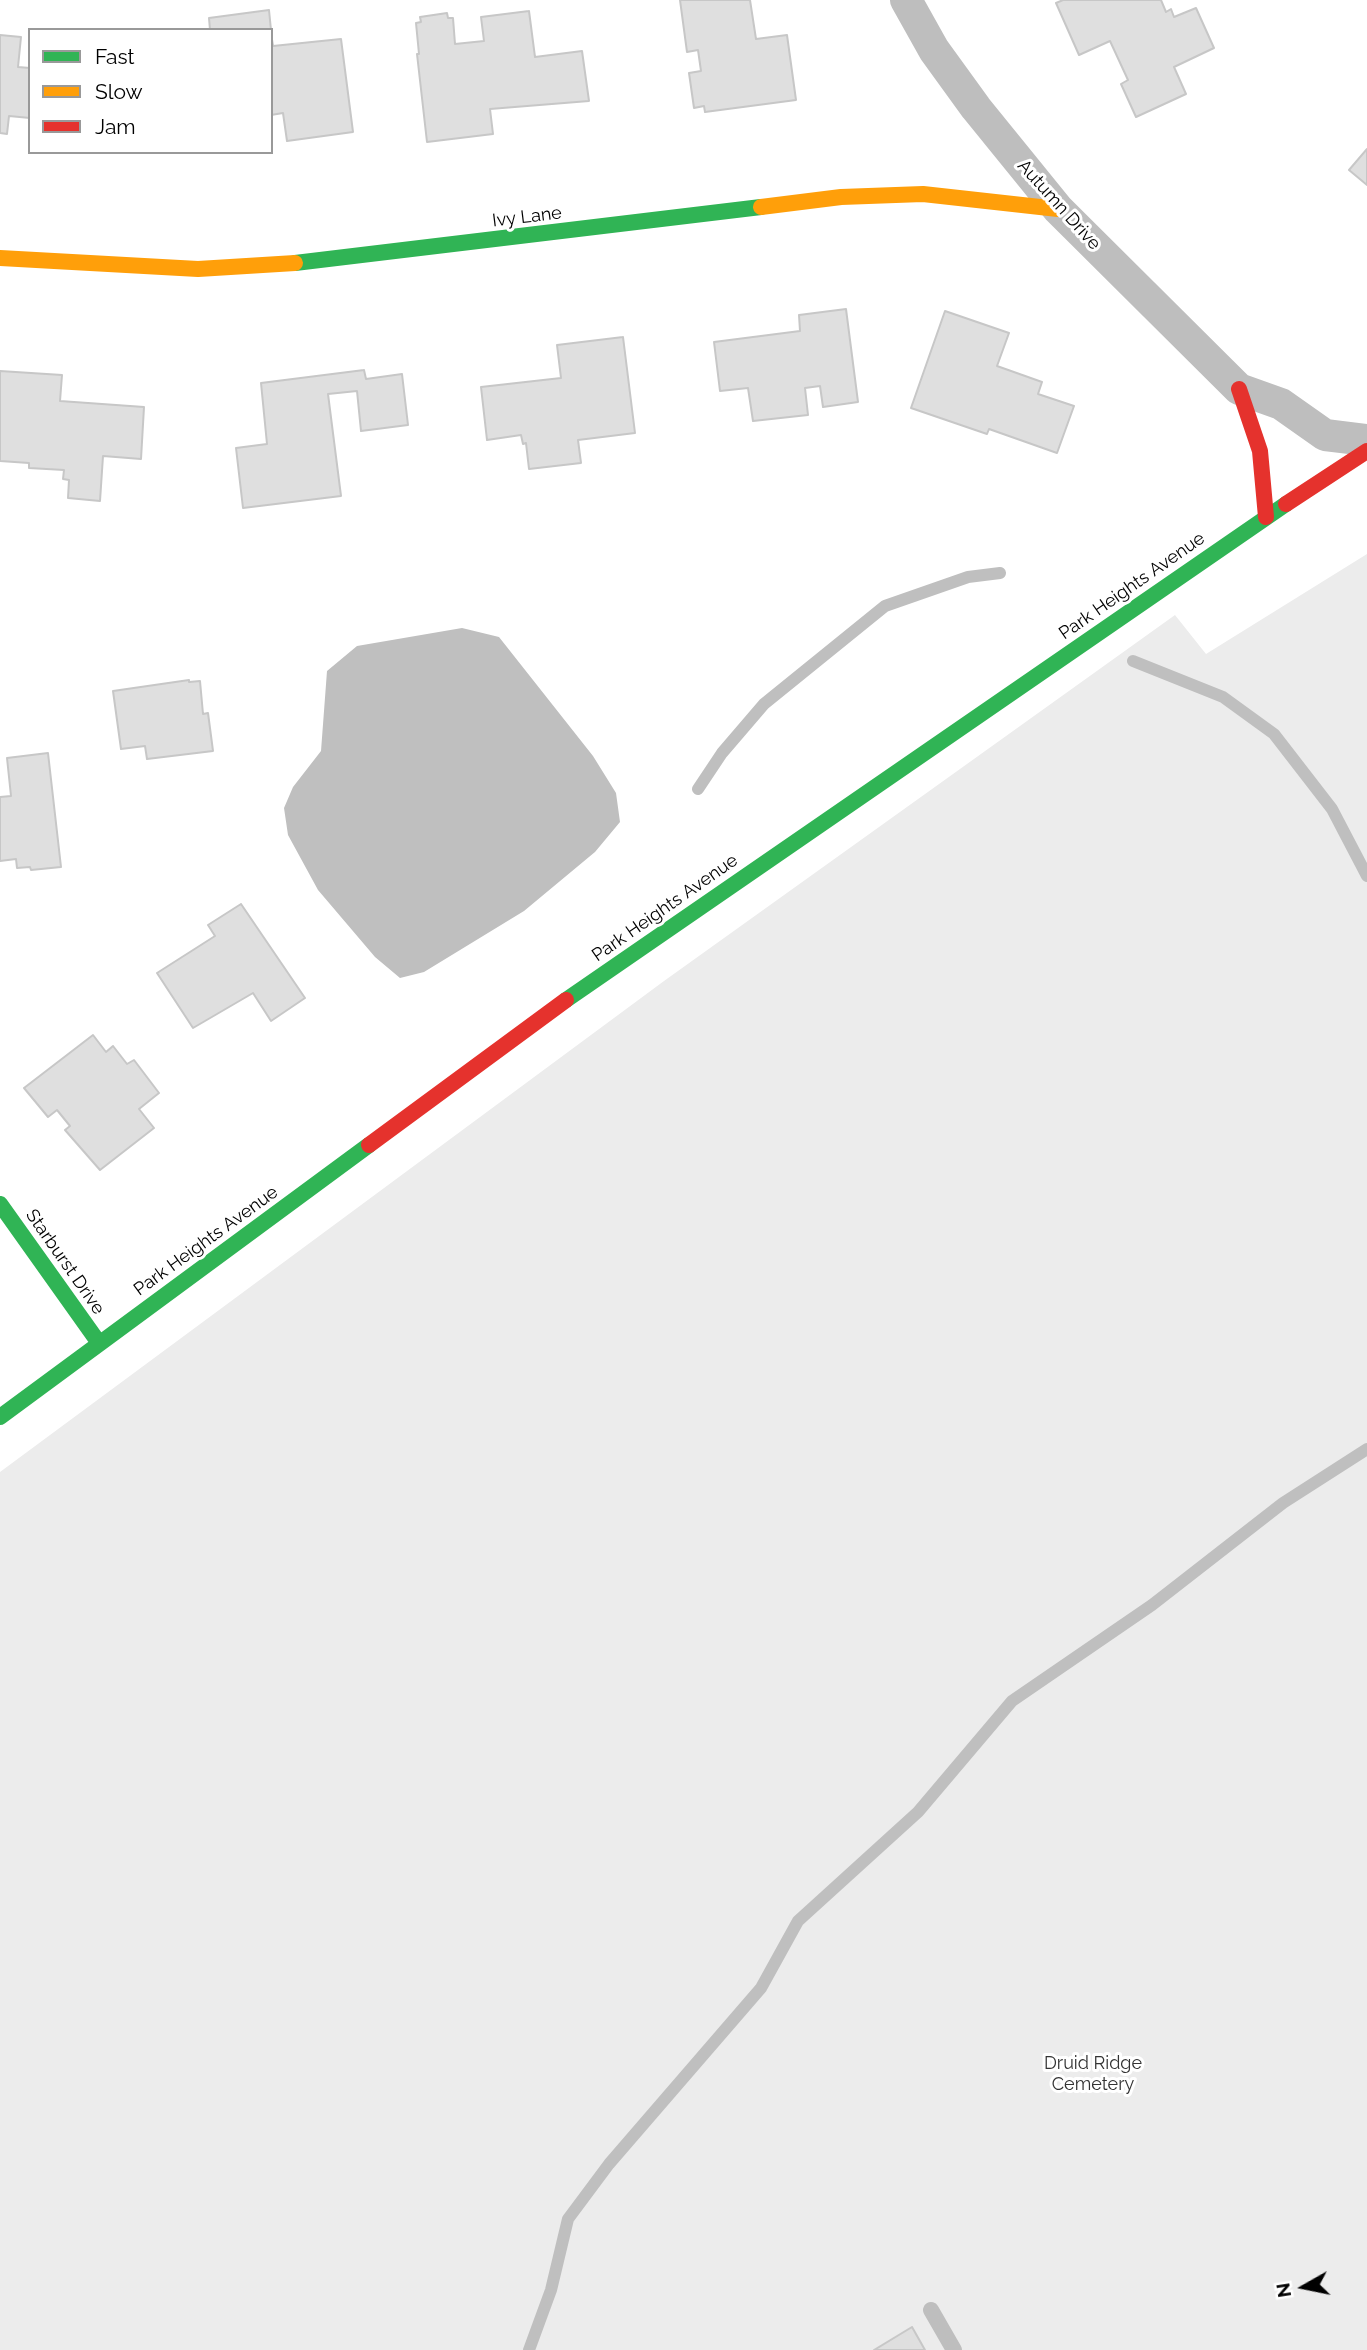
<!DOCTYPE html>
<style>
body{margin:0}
#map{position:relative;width:1367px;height:2350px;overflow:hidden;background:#fff;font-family:Raleway,sans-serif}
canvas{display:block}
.legend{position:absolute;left:28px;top:28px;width:245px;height:126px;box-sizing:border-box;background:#fff;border:2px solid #999;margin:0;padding:9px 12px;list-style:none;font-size:21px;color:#000}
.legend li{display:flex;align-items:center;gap:14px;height:35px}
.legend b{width:35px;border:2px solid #999}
.north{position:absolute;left:1269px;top:2252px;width:70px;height:70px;-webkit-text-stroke:5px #fff;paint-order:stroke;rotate:261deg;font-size:19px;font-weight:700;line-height:28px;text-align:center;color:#000}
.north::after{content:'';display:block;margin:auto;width:24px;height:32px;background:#000;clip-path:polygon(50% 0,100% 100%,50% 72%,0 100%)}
</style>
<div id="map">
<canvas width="1367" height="2350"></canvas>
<ul class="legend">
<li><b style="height:9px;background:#30b455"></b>Fast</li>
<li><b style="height:9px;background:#ff9f0a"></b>Slow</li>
<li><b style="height:9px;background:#e5322d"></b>Jam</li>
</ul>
<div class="north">N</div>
</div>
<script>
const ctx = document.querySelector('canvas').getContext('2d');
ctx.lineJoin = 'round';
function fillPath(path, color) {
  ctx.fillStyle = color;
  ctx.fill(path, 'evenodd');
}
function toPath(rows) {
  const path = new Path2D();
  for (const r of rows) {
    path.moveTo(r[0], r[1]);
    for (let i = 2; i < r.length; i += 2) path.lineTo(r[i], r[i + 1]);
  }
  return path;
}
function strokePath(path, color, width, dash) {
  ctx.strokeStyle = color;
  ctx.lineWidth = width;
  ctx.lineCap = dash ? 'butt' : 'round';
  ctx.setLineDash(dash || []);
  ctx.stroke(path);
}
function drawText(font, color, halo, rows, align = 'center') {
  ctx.font = font + ' Raleway,sans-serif';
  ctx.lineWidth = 6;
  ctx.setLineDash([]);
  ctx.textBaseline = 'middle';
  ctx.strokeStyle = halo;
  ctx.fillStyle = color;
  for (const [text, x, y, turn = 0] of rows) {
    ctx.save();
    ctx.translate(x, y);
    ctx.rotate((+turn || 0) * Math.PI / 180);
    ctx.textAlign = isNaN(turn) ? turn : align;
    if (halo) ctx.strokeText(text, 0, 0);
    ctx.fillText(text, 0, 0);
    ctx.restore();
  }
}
fillPath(toPath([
 [1367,554,1367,2350,0,2350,0,1472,664,981,1175,615,1206,654]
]), '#ececec');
fillPath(toPath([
 [462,628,499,637,593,756,616,793,620,822,595,852,524,911,424,972,400,978,375,957,318,890,288,835,284,808,293,787,321,751,327,671,357,646]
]), '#bfbfbf');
strokePath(toPath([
 [1133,661,1223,697,1274,734,1332,809,1367,876],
 [698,789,722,753,764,704,885,606,968,577,1000,573],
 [529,2350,551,2290,568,2219,609,2164,761,1988,798,1921,918,1812,1012,1701,1152,1605,1283,1503,1367,1449]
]), '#bfbfbf', 12);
const building = toPath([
 [680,0,750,0,756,39,787,35,796,100,705,112,704,106,694,108,689,73,701,71,698,50,687,52,680,0],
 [1063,0,1161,0,1166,12,1171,9,1174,17,1196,8,1214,48,1174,67,1186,94,1136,117,1121,84,1128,80,1110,41,1079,55,1056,3,1063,0],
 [269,10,271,30,210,30,209,18,269,10],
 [529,11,535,57,582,51,589,101,490,109,493,134,427,142,417,54,419,54,416,23,421,22,420,17,447,13,448,18,453,18,455,44,484,41,481,17,529,11],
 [271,33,273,46,341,39,353,132,287,141,283,113,271,115,271,33],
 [0,35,21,37,18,67,30,68,30,118,9,116,7,134,0,133,0,35],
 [1367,149,1367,185,1349,170,1367,149],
 [846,309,858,402,823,407,820,386,805,388,808,415,753,421,748,388,720,391,714,342,800,331,799,315,846,309],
 [945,311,1009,333,997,366,1042,382,1038,394,1074,406,1057,453,989,429,987,434,911,408,945,311],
 [623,337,635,433,578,440,581,463,529,469,526,443,523,444,521,435,487,440,481,387,561,378,557,345,623,337],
 [364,370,366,379,402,374,408,425,361,431,357,391,328,394,341,496,243,508,236,448,267,444,261,383,364,370],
 [0,371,62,375,60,401,144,407,141,459,103,456,100,501,68,498,69,480,63,479,64,470,29,468,29,463,0,461,0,371],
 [189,680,189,682,200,681,203,714,208,713,213,751,147,759,145,746,121,749,113,691,189,680],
 [48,753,61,867,31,870,30,867,17,868,16,859,0,861,0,797,11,796,7,758,48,753],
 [241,904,305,998,271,1021,253,993,193,1028,157,973,215,936,208,925,241,904],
 [93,1035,106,1052,113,1046,127,1064,134,1060,159,1093,139,1109,154,1128,100,1170,65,1130,70,1126,57,1110,48,1117,24,1088,93,1035],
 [912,2327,925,2350,874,2350,912,2327]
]);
fillPath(building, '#dfdfdf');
strokePath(building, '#c7c7c7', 2);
strokePath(toPath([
 [931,2310,954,2350]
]), '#bebebe', 16);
strokePath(toPath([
 [906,0,934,50,976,108,1058,209,1239,389,1281,404,1325,435,1367,440]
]), '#bebebe', 32);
strokePath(toPath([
 [295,263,761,207],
 [566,1000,1286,504],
 [0,1204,99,1343],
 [0,1417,369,1145]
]), '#30b455', 16);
strokePath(toPath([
 [761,207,841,197,923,194,1058,209],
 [0,258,198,269,295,263]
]), '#ff9f0a', 16);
strokePath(toPath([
 [1239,389,1260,451,1266,517],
 [1286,504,1367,451],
 [369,1145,566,1000]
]), '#e5322d', 16);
drawText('18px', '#000', '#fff', [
 ["Autumn Drive",1059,205,48],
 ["Ivy Lane",527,217,-7],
 ["Park Heights Avenue",1132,586,-35],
 ["Park Heights Avenue",665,908,-35],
 ["Park Heights Avenue",206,1241,-36],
 ["Starburst Drive",65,1262,55]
]);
drawText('18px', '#333', '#fff', [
 ["Druid Ridge",1093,2064],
 ["Cemetery",1093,2085]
]);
</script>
